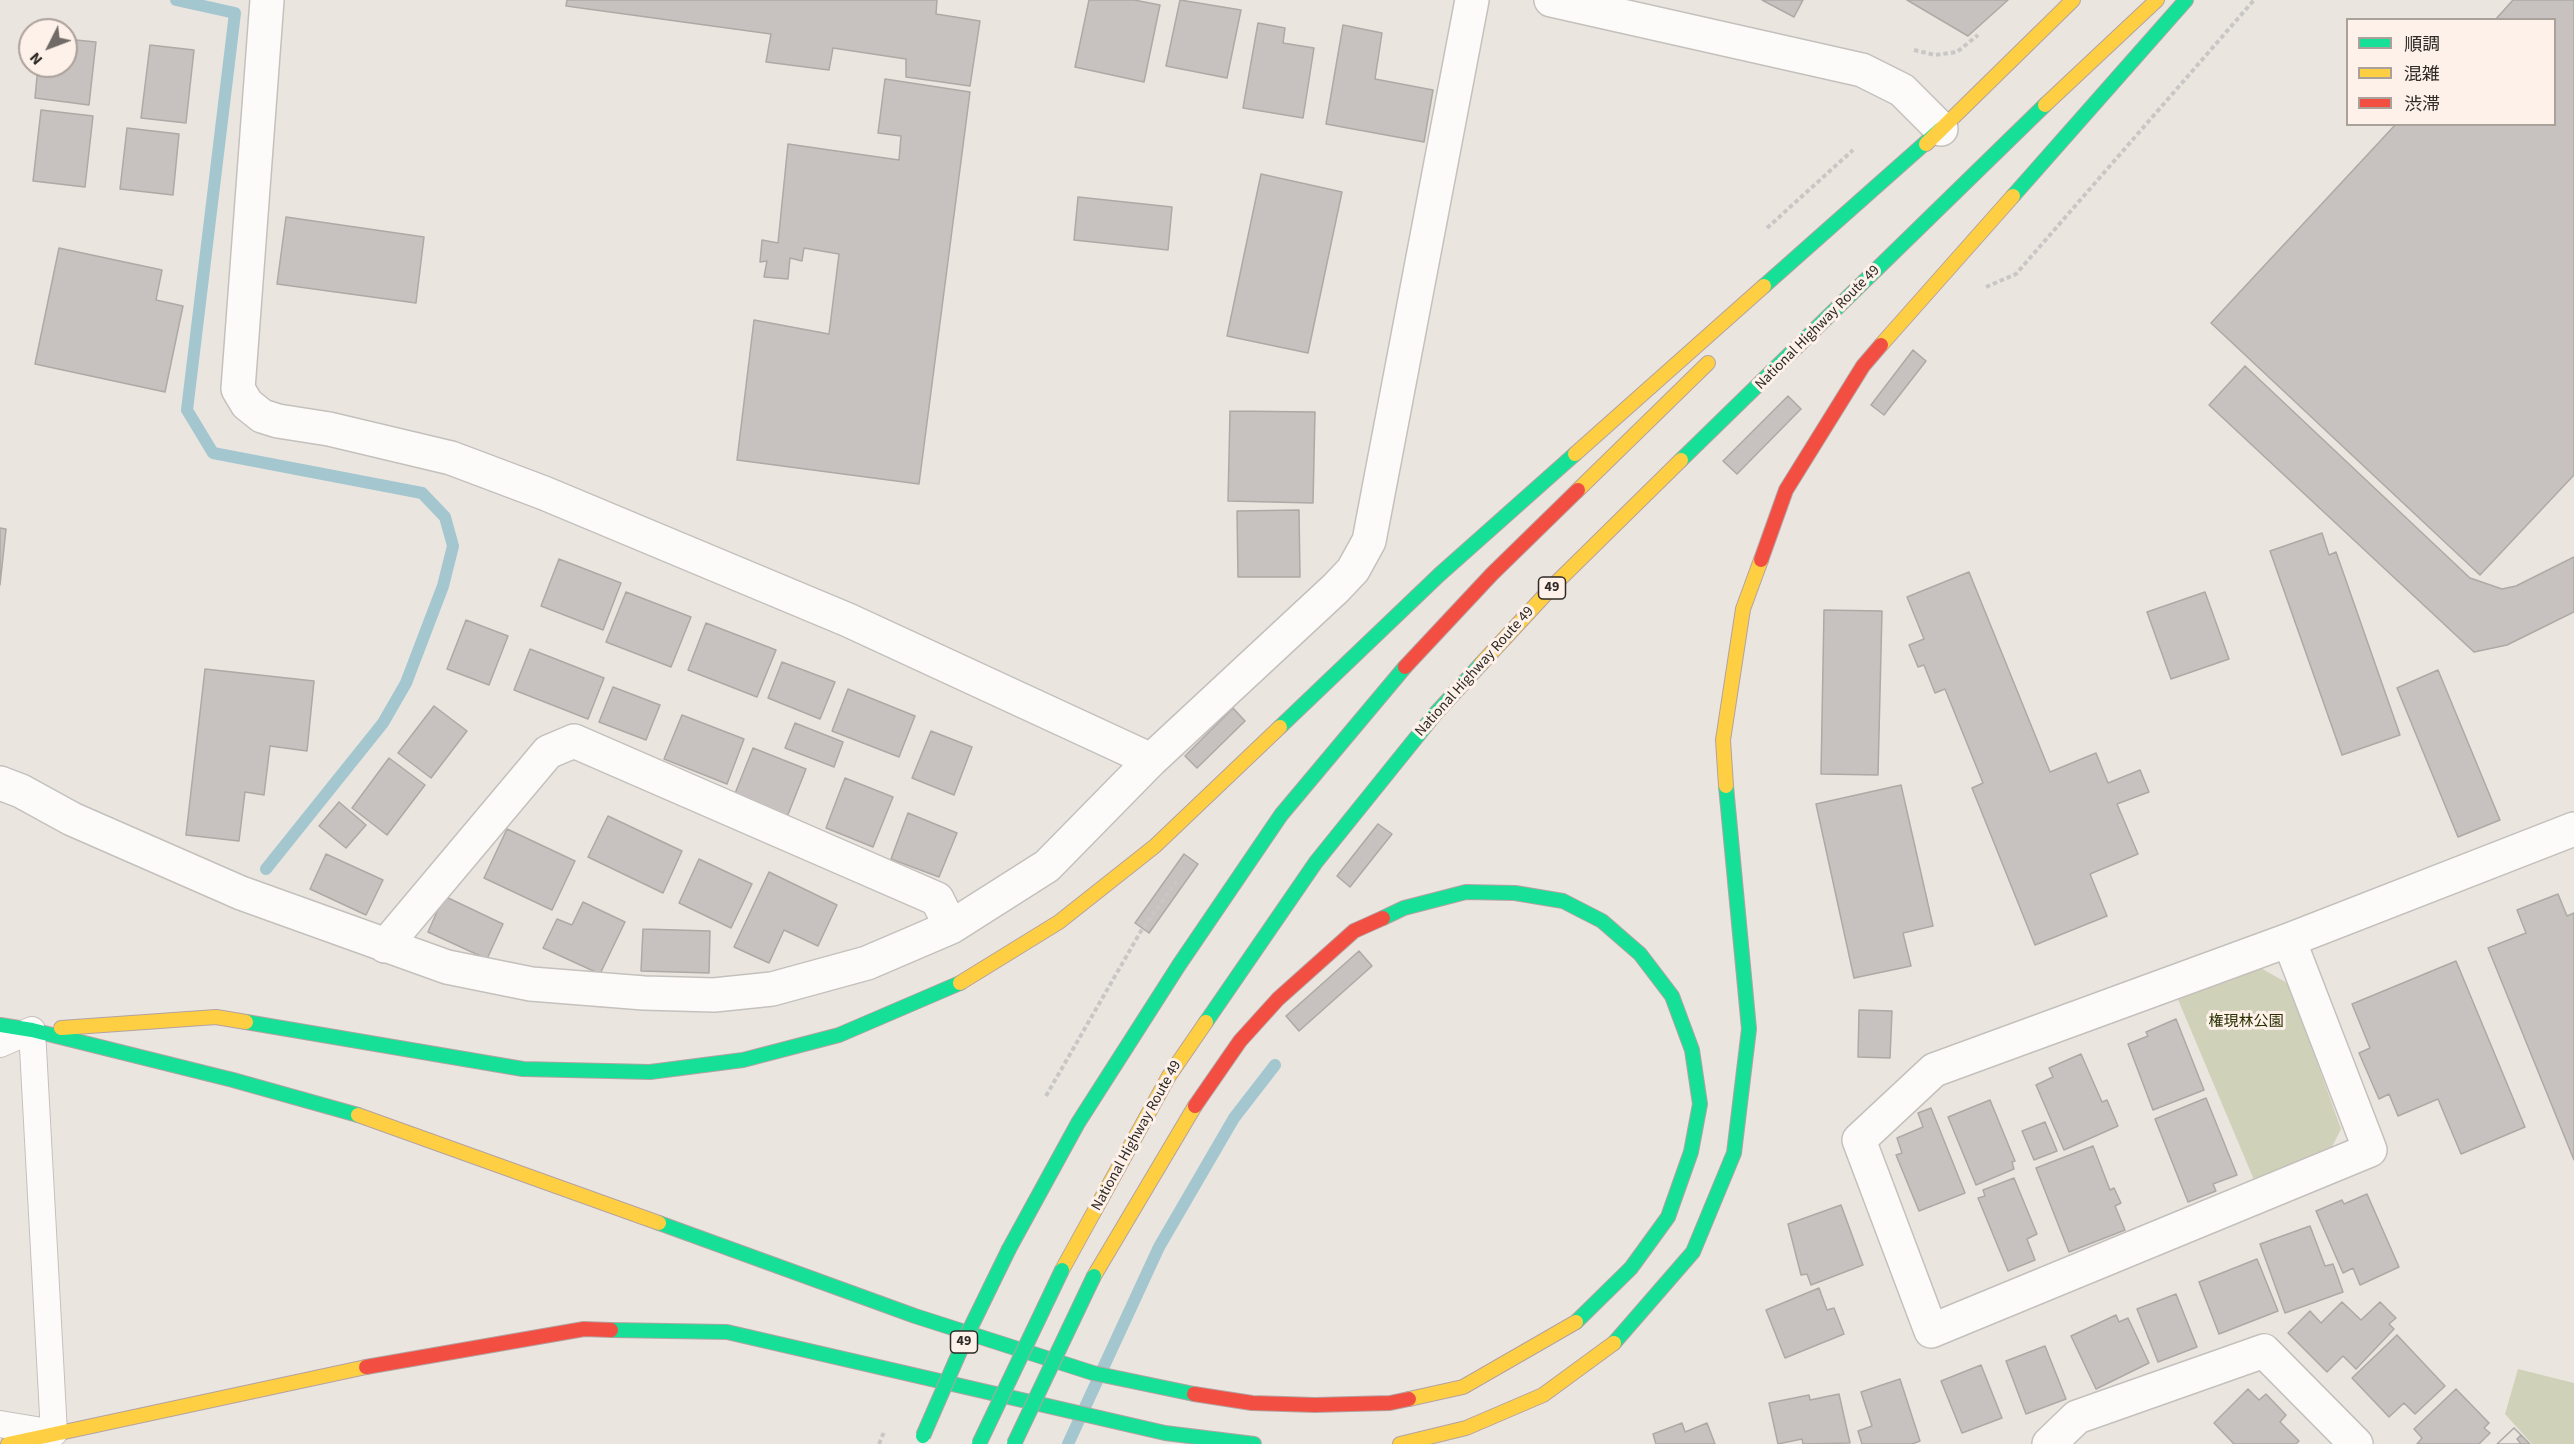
<!DOCTYPE html>
<meta charset="utf-8">
<style>
body{margin:0}
#map{position:relative;width:2574px;height:1444px;overflow:hidden;background:#ebe5e0;font-family:"Source Sans 3","Noto Sans JP",sans-serif}
canvas{display:block}
.legend{position:absolute;left:2346px;top:18px;width:210px;height:108px;box-sizing:border-box;background:#fef1e9;border:2px solid #aba19b;margin:0;padding:8px 10px;list-style:none;font-size:18px;color:#2e2a26}
.legend li{display:flex;align-items:center;gap:12px;height:30px}
.legend b{width:30px;border:2px solid #aba19b}
.north{position:absolute;left:18px;top:18px;width:60px;height:60px;box-sizing:border-box;background:#fef1e9;border:2px solid #aba19b;border-radius:50%;rotate:228deg;font-size:16px;font-weight:700;line-height:24px;text-align:center;color:#2e2a26}
.north::after{content:'';display:block;margin:auto;width:21px;height:27px;background:#706b67;clip-path:polygon(50% 0,100% 100%,50% 72%,0 100%)}
</style>
<div id="map">
<canvas width="2574" height="1444"></canvas>
<ul class="legend">
<li><b style="height:8px;background:#16e098"></b>順調</li>
<li><b style="height:8px;background:#ffcf43"></b>混雑</li>
<li><b style="height:8px;background:#f24e42"></b>渋滞</li>
</ul>
<div class="north">N</div>
</div>
<script>
const ctx = document.querySelector('canvas').getContext('2d');
ctx.lineJoin = 'round';
function fillPath(path, color) {
  ctx.fillStyle = color;
  ctx.fill(path, 'evenodd');
}
function toPath(rows) {
  const path = new Path2D();
  for (const r of rows) {
    path.moveTo(r[0], r[1]);
    for (let i = 2; i < r.length; i += 2) path.lineTo(r[i], r[i + 1]);
  }
  return path;
}
function strokePath(path, color, width, dash) {
  ctx.strokeStyle = color;
  ctx.lineWidth = width;
  ctx.lineCap = dash ? 'butt' : 'round';
  ctx.setLineDash(dash || []);
  ctx.stroke(path);
}
function drawText(font, color, halo, rows, align = 'center') {
  ctx.font = font + ' "Source Sans 3","Noto Sans JP",sans-serif';
  ctx.lineWidth = 6;
  ctx.setLineDash([]);
  ctx.textBaseline = 'middle';
  ctx.strokeStyle = halo;
  ctx.fillStyle = color;
  for (const [text, x, y, turn = 0] of rows) {
    ctx.save();
    ctx.translate(x, y);
    ctx.rotate((+turn || 0) * Math.PI / 180);
    ctx.textAlign = isNaN(turn) ? turn : align;
    if (halo) ctx.strokeText(text, 0, 0);
    ctx.fillText(text, 0, 0);
    ctx.restore();
  }
}
fillPath(toPath([
 [2250,962,2289,984,2341,1129,2326,1159,2257,1187,2174,990],
 [2518,1369,2574,1383,2574,1444,2532,1444,2505,1414]
]), '#cfd2b8');
strokePath(toPath([
 [176,0,235,13,187,410,213,453,422,493,445,517,453,546,443,586,406,683,383,723,266,869],
 [1068,1444,1159,1247,1234,1118,1275,1065]
]), '#a3c6cf', 12);
const building = toPath([
 [567,0,937,0,936,14,980,21,970,86,906,77,906,59,833,48,829,70,766,62,771,34,566,6,567,0],
 [1089,0,1134,0,1160,5,1144,82,1075,67,1089,0],
 [1180,0,1241,10,1227,78,1166,66,1180,0],
 [1762,0,1803,0,1794,17,1762,0],
 [1907,0,2008,0,1968,36,1907,0],
 [2513,0,2574,0,2574,475,2480,575,2211,323,2396,124,2554,124,2554,20,2495,20,2513,0],
 [1258,23,1285,28,1283,43,1314,48,1303,118,1243,108,1258,23],
 [1343,25,1382,33,1375,79,1433,90,1424,142,1326,124,1343,25],
 [66,39,96,42,89,105,35,98,38,66,66,66,66,39],
 [150,45,194,50,186,123,141,118,150,45],
 [885,79,970,92,919,484,737,460,754,320,829,334,839,254,804,248,802,261,790,258,788,279,764,277,767,261,760,262,762,240,778,243,788,144,899,160,901,136,878,133,885,79],
 [41,110,93,116,85,187,33,181,41,110],
 [127,128,179,134,173,195,120,189,127,128],
 [1261,174,1342,192,1308,353,1227,336,1261,174],
 [1078,197,1172,207,1168,250,1074,240,1078,197],
 [286,217,424,237,416,303,277,284,286,217],
 [59,248,162,270,156,300,183,306,165,392,35,364,59,248],
 [1913,350,1926,361,1884,415,1871,405,1913,350],
 [2245,366,2470,578,2502,589,2516,586,2574,557,2574,612,2507,645,2474,652,2209,405,2245,366],
 [1788,396,1801,409,1737,474,1723,461,1788,396],
 [1230,411,1315,412,1313,503,1228,501,1230,411],
 [1299,510,1300,577,1238,577,1237,511,1299,510],
 [0,528,6,529,0,585,0,528],
 [2322,533,2329,555,2336,552,2400,735,2342,755,2270,551,2322,533],
 [559,559,621,583,603,630,541,606,559,559],
 [1969,572,2050,772,2096,753,2108,783,2140,770,2149,792,2117,804,2138,854,2090,874,2107,916,2035,945,1972,788,1983,783,1945,689,1935,693,1924,665,1918,667,1909,645,1924,639,1907,597,1969,572],
 [626,592,691,617,671,667,606,642,626,592],
 [2205,592,2229,659,2171,679,2147,612,2205,592],
 [1824,610,1882,611,1878,775,1821,774,1824,610],
 [466,620,508,636,489,685,447,669,466,620],
 [706,623,776,650,757,697,688,670,706,623],
 [530,649,604,678,588,719,514,690,530,649],
 [782,662,835,682,820,719,768,698,782,662],
 [205,669,314,681,307,751,270,746,264,795,245,792,239,841,186,835,205,669],
 [2438,670,2500,820,2458,837,2397,688,2438,670],
 [613,687,660,705,646,740,599,722,613,687],
 [848,689,915,716,899,757,832,731,848,689],
 [434,706,467,731,431,778,398,753,434,706],
 [1233,708,1245,721,1197,768,1185,756,1233,708],
 [682,715,744,739,727,784,664,759,682,715],
 [795,723,843,742,834,767,785,748,795,723],
 [931,731,972,747,954,795,912,778,931,731],
 [753,748,806,769,787,817,734,796,753,748],
 [389,758,425,785,387,835,352,808,389,758],
 [845,778,893,797,873,847,826,828,845,778],
 [1901,785,1933,926,1903,933,1911,966,1854,978,1816,804,1901,785],
 [339,802,366,825,346,848,319,826,339,802],
 [908,813,957,833,939,877,891,859,908,813],
 [608,816,682,851,663,893,588,857,608,816],
 [1378,824,1392,834,1350,887,1337,876,1378,824],
 [507,829,575,861,552,910,484,878,507,829],
 [326,854,383,880,366,915,310,889,326,854],
 [1184,854,1198,864,1149,933,1135,923,1184,854],
 [699,859,752,884,731,928,679,903,699,859],
 [769,872,837,905,818,946,784,930,769,963,734,947,769,872],
 [2558,894,2567,916,2574,913,2574,1160,2488,948,2526,933,2517,910,2558,894],
 [444,896,503,924,487,959,428,932,444,896],
 [583,902,625,922,600,974,543,948,557,919,572,925,583,902],
 [643,929,710,931,709,973,641,971,643,929],
 [1359,951,1372,966,1299,1031,1286,1016,1359,951],
 [2456,961,2525,1127,2461,1154,2438,1099,2398,1116,2389,1094,2379,1099,2359,1053,2370,1048,2352,1004,2456,961],
 [1859,1010,1892,1011,1890,1058,1858,1057,1859,1010],
 [2176,1019,2204,1090,2153,1110,2128,1044,2148,1036,2146,1032,2176,1019],
 [2081,1054,2102,1102,2107,1100,2118,1126,2064,1150,2036,1085,2053,1077,2049,1068,2081,1054],
 [2206,1098,2237,1175,2213,1184,2216,1191,2188,1202,2155,1119,2206,1098],
 [1990,1100,2015,1161,2012,1162,2014,1169,1976,1185,1948,1117,1990,1100],
 [1931,1108,1965,1193,1919,1211,1896,1155,1902,1153,1897,1138,1923,1127,1918,1113,1931,1108],
 [2045,1122,2057,1151,2034,1160,2022,1131,2045,1122],
 [2093,1146,2110,1190,2114,1188,2121,1203,2115,1206,2125,1230,2069,1252,2036,1168,2093,1146],
 [2014,1178,2037,1234,2027,1239,2035,1260,2008,1271,1978,1198,1985,1196,1983,1190,2014,1178],
 [2367,1194,2399,1267,2360,1285,2353,1268,2343,1273,2316,1211,2342,1200,2344,1204,2367,1194],
 [1841,1205,1863,1265,1811,1285,1807,1274,1801,1275,1788,1224,1841,1205],
 [2310,1226,2325,1266,2333,1264,2343,1292,2285,1313,2260,1244,2310,1226],
 [2257,1259,2278,1311,2219,1334,2199,1282,2257,1259],
 [1819,1288,1827,1310,1834,1308,1844,1334,1785,1358,1766,1310,1819,1288],
 [2176,1294,2197,1347,2158,1362,2137,1309,2176,1294],
 [2342,1302,2361,1320,2380,1302,2396,1318,2389,1324,2394,1329,2356,1369,2343,1356,2327,1372,2288,1333,2310,1311,2321,1323,2342,1302],
 [2116,1315,2119,1322,2128,1318,2149,1363,2096,1389,2071,1336,2116,1315],
 [2397,1335,2445,1386,2415,1414,2404,1403,2389,1417,2352,1378,2397,1335],
 [2045,1346,2066,1399,2026,1414,2006,1361,2045,1346],
 [1981,1365,2002,1418,1962,1433,1941,1381,1981,1365],
 [1900,1379,1920,1441,1912,1444,1862,1444,1858,1431,1872,1426,1861,1392,1900,1379],
 [2248,1389,2259,1400,2266,1394,2286,1415,2280,1422,2299,1441,2296,1444,2234,1444,2214,1423,2248,1389],
 [2456,1389,2489,1423,2484,1428,2490,1433,2479,1444,2417,1444,2422,1438,2414,1429,2456,1389],
 [1839,1394,1850,1443,1803,1444,1802,1439,1778,1444,1769,1403,1809,1395,1810,1400,1839,1394],
 [1682,1423,1685,1432,1707,1423,1715,1444,1656,1444,1653,1434,1682,1423],
 [2514,1428,2521,1435,2517,1439,2521,1444,2497,1444,2514,1428],
 [2514,1428,2530,1444,2497,1444,2514,1428]
]);
fillPath(building, '#c7c2bf');
strokePath(building, '#aea9a5', 1.5);
const lane = toPath([
 [0,1044,32,1030,54,1433,0,1424]
]);
const street = toPath([
 [267,0,238,389,247,404,262,416,278,421,329,429,451,458,544,493,848,620,1151,760],
 [1551,0,1862,70,1902,90,1941,129],
 [0,783,21,791,72,819,241,893,447,967,531,984,644,993,714,995,772,989,867,963,951,927,1047,866,1151,760,1336,588,1353,570,1369,541,1472,0],
 [2289,940,2370,1150,1931,1331,1859,1140,1934,1070,2289,940,2574,829],
 [385,946,548,752,574,741,937,899,951,927],
 [2049,1444,2077,1417,2264,1351,2356,1444]
]);
const fast = toPath([
 [2013,196,2186,0],
 [1764,286,1941,129],
 [1681,460,2045,105],
 [1280,727,1439,575,1575,454],
 [1383,918,1404,908,1466,892,1515,893,1563,901,1602,921,1640,954,1672,996,1692,1050,1700,1104,1691,1152,1668,1217,1631,1268,1576,1322],
 [246,1022,523,1069,650,1072,743,1060,839,1035,960,983],
 [1206,1022,1316,862,1436,713,1481,664],
 [0,1025,32,1030,233,1080,358,1115],
 [659,1223,915,1316,1093,1373,1194,1394],
 [1009,1249,1078,1123,1179,965,1281,815,1405,667],
 [611,1330,727,1332,1165,1433,1254,1444],
 [1614,1343,1693,1252,1734,1153,1749,1029,1726,786]
]);
const slow = toPath([
 [2045,105,2157,0],
 [1926,144,2073,0],
 [1881,345,2013,196],
 [1575,454,1764,286],
 [1578,490,1708,363],
 [1481,664,1556,583,1681,460],
 [1726,786,1723,740,1743,609,1761,560],
 [960,983,1059,922,1155,846,1280,727],
 [61,1028,216,1017,246,1022],
 [358,1115,659,1223],
 [1062,1270,1169,1076,1206,1022],
 [1094,1276,1195,1106],
 [1409,1399,1463,1387,1576,1322],
 [8,1444,366,1367],
 [1400,1444,1466,1428,1543,1395,1614,1343]
]);
const jam = toPath([
 [1761,560,1786,490,1863,366,1881,345],
 [1405,667,1492,574,1578,490],
 [1195,1106,1240,1041,1278,999,1354,931,1383,918],
 [366,1367,584,1329,611,1330],
 [1194,1394,1252,1403,1315,1405,1390,1403,1409,1399]
]);
strokePath(lane, '#c4c0bc', 28);
strokePath(street, '#c4c0bc', 36);
strokePath(fast, '#b3a2a1', 16);
strokePath(slow, '#b3a2a1', 16);
strokePath(jam, '#b3a2a1', 16);
strokePath(toPath([
 [1914,50,1935,55,1957,52,1978,35],
 [1767,228,1853,150],
 [1986,287,2016,274,2254,0],
 [1046,1096,1141,931,1178,879],
 [879,1444,884,1432]
]), '#c9c7c5', 4, [4.5, 3]);
strokePath(lane, '#fcfbfa', 26);
strokePath(street, '#fcfbfa', 33);
strokePath(fast, '#16e098', 14);
strokePath(slow, '#ffcf43', 14);
strokePath(jam, '#f24e42', 14);
const fastBridge = toPath([
 [923,1436,967,1335,1009,1249],
 [979,1444,1062,1270],
 [1014,1444,1094,1276]
]);
strokePath(fastBridge, '#b3a2a1', 16, []);
strokePath(fastBridge, '#16e098', 14);
for (const [x, y, w] of [
 [1552,588,27],
 [964,1342,27]
]) {
  const box = new Path2D();
  box.roundRect(x - w / 2, y - 11, w, 22, 4.5);
  ctx.fillStyle = '#fef1e9';
  ctx.fill(box);
  strokePath(box, '#2e2a26', 1.5);
}
drawText('bold 14px', '#2e2a26', null, [
 ["49",1552,588],
 ["49",964,1342]
]);
drawText('15px', '#2e2a26', '#fef1e9', [
 ["National Highway Route 49",1818,328,-45],
 ["National Highway Route 49",1475,672,-48],
 ["National Highway Route 49",1137,1136,-61]
]);
drawText('15px', '#283000', '#fef1e9', [
 ["権現林公園",2246,1023]
]);
</script>
